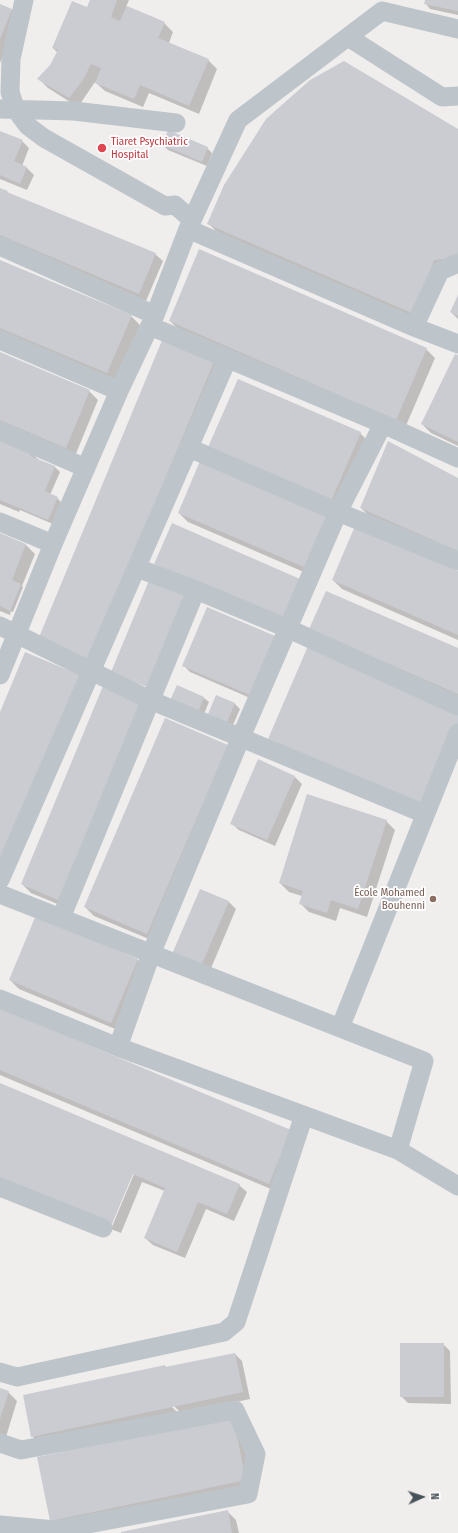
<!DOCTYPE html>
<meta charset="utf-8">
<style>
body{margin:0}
#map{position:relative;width:458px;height:1533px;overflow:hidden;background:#f0eded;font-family:"Fira Sans Condensed",sans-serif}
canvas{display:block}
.north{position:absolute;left:402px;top:1477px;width:40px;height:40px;-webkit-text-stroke:3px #fff;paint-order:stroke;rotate:87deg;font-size:11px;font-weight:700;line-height:16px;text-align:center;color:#475159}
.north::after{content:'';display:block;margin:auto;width:14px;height:18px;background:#475159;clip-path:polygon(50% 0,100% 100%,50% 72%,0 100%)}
</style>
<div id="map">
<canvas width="458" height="1533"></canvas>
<div class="north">N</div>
</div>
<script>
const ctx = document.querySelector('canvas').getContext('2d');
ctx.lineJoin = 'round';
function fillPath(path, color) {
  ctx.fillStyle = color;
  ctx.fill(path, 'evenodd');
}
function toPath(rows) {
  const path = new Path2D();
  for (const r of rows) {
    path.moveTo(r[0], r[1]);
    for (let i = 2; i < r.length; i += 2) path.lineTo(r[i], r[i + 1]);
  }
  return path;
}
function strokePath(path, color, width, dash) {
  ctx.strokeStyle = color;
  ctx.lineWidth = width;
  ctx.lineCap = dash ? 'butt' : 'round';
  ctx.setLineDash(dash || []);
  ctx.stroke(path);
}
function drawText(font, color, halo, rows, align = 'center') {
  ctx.font = font + ' "Fira Sans Condensed",sans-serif';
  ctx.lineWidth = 3.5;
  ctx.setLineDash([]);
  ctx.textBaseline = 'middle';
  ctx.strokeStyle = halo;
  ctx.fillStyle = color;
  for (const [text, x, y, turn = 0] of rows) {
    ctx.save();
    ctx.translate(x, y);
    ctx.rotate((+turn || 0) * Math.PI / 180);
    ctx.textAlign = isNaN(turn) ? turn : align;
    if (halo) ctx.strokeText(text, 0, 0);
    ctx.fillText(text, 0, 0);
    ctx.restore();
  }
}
fillPath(toPath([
 [91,0,129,0,126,7,164,23,173,32,169,43,208,60,217,69,199,114,149,93,143,107,105,91,95,82,78,107,48,88,39,79,51,65,58,53,53,48,88,8],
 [426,0,458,0,458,15,430,9,426,4],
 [0,5,12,10,19,17,0,63],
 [458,130,443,268,423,322,218,233,209,224],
 [0,132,22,141,29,148,22,166,27,168,34,175,27,190,0,179],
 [163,145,207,148,212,153,207,166,168,150],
 [0,189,9,194,155,254,163,261,146,301,0,239],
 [0,261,131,316,140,325,116,382,0,333],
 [458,297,458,319,451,312],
 [170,321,426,349,435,358,405,428,179,330],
 [0,353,89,391,98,400,75,456,0,425],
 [458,356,458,446,431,433,422,424],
 [214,360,223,369,97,672,47,651],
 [360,433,369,442,340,509,209,447],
 [0,440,31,453,39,460,55,467,60,472,50,495,57,498,62,503,53,524,20,510,19,512,0,504],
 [458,479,458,555,370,517,361,508],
 [179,513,325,517,313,576,188,522],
 [0,534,26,545,35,554,22,586,23,587,13,612,11,611,10,615,0,611],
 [458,573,458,640,342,589,333,580],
 [310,629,458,650,458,698],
 [281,644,257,701,190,672,183,665],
 [178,686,204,698,209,702,201,721],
 [104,687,67,908,31,893,22,884],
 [216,696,235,704,240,709,232,727,214,718],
 [227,746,156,942,94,916,85,907],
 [295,777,302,784,275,846,239,830,231,823],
 [386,821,395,830,367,917,340,908,336,921,309,912,300,903,302,896,289,892,280,883],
 [201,890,229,902,236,909,209,973,181,961],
 [137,959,146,968,120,1031,19,989,10,980],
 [0,1009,290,1131,278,1192,0,1075],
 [0,1084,239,1185,247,1192,234,1221,206,1209,185,1258,153,1245,145,1238,165,1191,142,1182,121,1233,111,1229,134,1174,132,1173,109,1228,0,1182],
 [443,1344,450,1351,451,1404,408,1403,401,1396],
 [235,1354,242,1361,250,1399,182,1414,174,1406,171,1406,181,1416,41,1445,32,1436,165,1366,167,1368],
 [0,1389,8,1392,17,1401,5,1440,0,1439],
 [242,1427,255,1489,60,1529,51,1520],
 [227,1511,236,1520,239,1533,122,1533]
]), '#0003');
fillPath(toPath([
 [90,0,117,0,111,17,120,21,127,6,165,22,158,38,209,59,189,106,140,85,134,99,95,83,101,68,91,64,83,80,69,98,37,79,50,65,58,50,52,48,72,1,87,7],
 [425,0,458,0,458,11,424,4],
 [0,4,12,9,0,39],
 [344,61,458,129,458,257,434,260,414,314,207,224,224,185,266,119,310,80],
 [168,130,208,147,202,162,162,145],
 [0,131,23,140,14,161,27,167,20,184,0,175],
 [0,188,8,191,7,192,156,253,139,294,0,235],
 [199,249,427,348,396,420,169,321],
 [0,260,132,315,107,373,0,328],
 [458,295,458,316,450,312],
 [163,338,215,359,88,663,37,642],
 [0,352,90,390,66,448,0,420],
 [455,354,458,355,458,442,421,424],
 [238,379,361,432,331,501,208,447],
 [0,438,32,452,30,456,55,466,45,491,58,497,48,520,0,500],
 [388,441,458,478,458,551,360,508],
 [200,461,326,516,304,567,178,513],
 [172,523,300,579,282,620,154,564],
 [355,526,458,571,458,635,332,580],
 [0,533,26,544,12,580,21,584,10,611,0,606],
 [150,578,186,594,147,687,111,672],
 [326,591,458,648,458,694,309,629],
 [207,607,275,636,250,695,182,666],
 [308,646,458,712,458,724,423,807,268,739],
 [25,652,82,676,0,874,0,712],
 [177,685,204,697,196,717,168,705],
 [103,686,141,702,58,900,21,884],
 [216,695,235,703,227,722,208,714],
 [165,718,228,745,147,934,84,907],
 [258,759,295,776,267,840,230,824],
 [307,794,387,820,358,909,331,900,327,913,299,904,303,891,279,883],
 [200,889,229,901,201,966,172,954],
 [36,915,138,959,111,1023,9,980],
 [0,1008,291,1130,269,1184,0,1070],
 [0,1083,240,1184,227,1214,198,1202,177,1252,144,1238,165,1188,133,1174,112,1224,0,1177],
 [400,1343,444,1343,444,1397,400,1397],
 [235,1353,243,1392,31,1437,23,1395,165,1365,165,1367],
 [0,1388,9,1391,0,1419],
 [233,1417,246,1480,50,1521,37,1457],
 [228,1510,232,1533,121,1533,121,1532]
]), '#caccd2');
strokePath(toPath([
 [24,0,11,59,10,92,16,110,28,126,44,138,165,206,175,205,192,220],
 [348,37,442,97,458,96],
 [0,109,74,111,176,123],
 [188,229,414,327,458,344],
 [0,246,155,315],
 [150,326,383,424,458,458],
 [414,327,440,271,458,263],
 [0,340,119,391],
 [0,431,86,468],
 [189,448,338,512,458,561],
 [0,522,53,544],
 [137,568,196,590,289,629,458,706],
 [0,626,150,700,425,814],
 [0,675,53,544,119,391,155,315,188,229,238,120,382,11,458,29],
 [0,880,228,358],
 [0,894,424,1061,398,1150],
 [61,918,196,590],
 [0,999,118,1047,398,1150,458,1186],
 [340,1028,458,733],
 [118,1047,151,954,241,737,338,512,383,424],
 [0,1187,103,1228],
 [0,1372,17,1377,224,1332,236,1322,304,1115],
 [0,1443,21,1450,235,1410,256,1454,248,1494,56,1530,0,1525]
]), '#bdc5cb', 19);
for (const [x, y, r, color] of [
 [102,148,5,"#e0444e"],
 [433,899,4,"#8d6e63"]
]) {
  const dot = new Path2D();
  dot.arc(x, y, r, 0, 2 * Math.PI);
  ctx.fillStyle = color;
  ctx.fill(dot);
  strokePath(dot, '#fff', 1.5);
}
drawText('11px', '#be3a42', '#fff', [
 ["Tiaret Psychiatric",111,142],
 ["Hospital",111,155]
], 'left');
drawText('11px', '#785e54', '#fff', [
 ["École Mohamed",425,893],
 ["Bouhenni",425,906]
], 'right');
</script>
